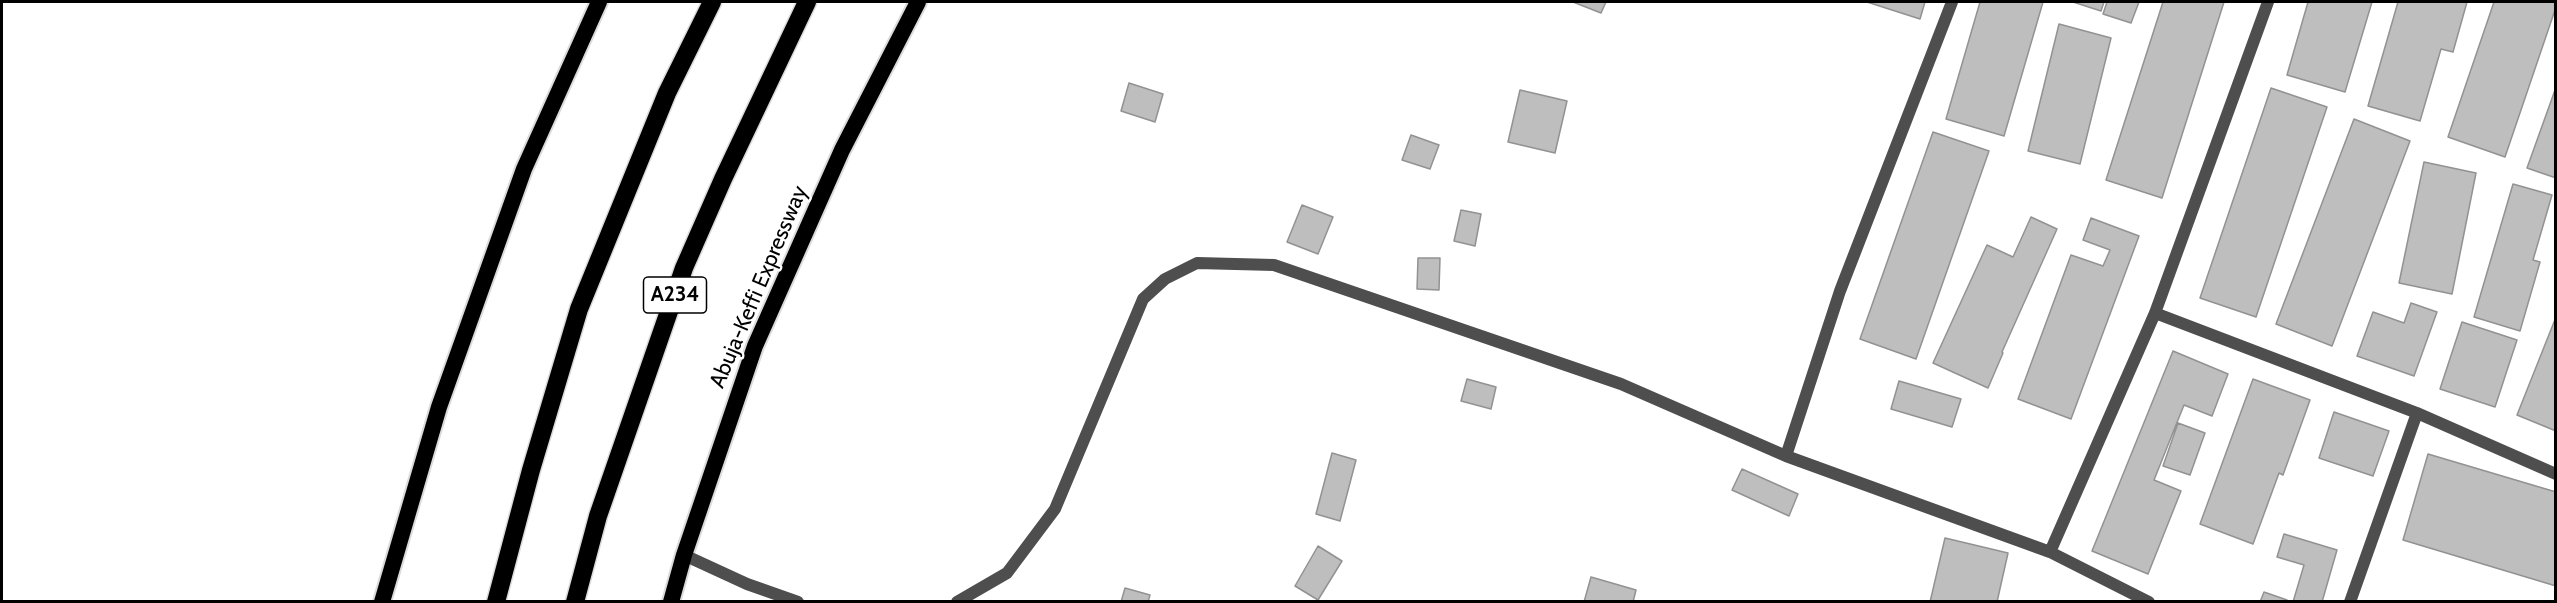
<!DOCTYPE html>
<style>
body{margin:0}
#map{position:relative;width:2557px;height:603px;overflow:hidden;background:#fff;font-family:Cabin,sans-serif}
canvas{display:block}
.frame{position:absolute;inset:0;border:3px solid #000;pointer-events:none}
</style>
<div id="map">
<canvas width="2557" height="603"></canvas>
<div class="frame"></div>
</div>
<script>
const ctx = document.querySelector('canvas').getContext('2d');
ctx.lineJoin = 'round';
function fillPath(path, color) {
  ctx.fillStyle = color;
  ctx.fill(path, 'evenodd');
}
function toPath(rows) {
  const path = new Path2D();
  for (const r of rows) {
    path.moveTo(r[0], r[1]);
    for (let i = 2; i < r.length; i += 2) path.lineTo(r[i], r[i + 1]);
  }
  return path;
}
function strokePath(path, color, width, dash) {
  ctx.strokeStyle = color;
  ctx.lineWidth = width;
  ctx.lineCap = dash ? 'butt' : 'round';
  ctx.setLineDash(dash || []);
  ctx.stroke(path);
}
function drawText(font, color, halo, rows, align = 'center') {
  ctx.font = font + ' Cabin,sans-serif';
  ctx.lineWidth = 4.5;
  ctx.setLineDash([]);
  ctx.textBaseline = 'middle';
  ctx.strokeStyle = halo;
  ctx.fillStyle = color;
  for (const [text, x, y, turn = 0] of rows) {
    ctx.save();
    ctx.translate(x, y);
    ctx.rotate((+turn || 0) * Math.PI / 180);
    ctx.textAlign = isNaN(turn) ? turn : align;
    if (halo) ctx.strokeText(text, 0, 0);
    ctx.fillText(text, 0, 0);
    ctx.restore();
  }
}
const building = toPath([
 [1573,2,1606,2,1601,13,1573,2],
 [1867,2,1925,2,1920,19,1867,2],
 [1980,2,2043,2,2004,136,1946,119,1980,2],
 [2073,2,2104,2,2101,11,2073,2],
 [2107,2,2139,2,2131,23,2103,14,2107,2],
 [2163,2,2224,2,2162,198,2106,180,2163,2],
 [2308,2,2372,2,2345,92,2287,75,2308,2],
 [2398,2,2467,2,2453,52,2441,49,2420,121,2368,106,2398,2],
 [2494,2,2556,2,2556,7,2505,157,2448,137,2494,2],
 [2059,24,2111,38,2080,164,2028,151,2059,24],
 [1129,83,1163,94,1155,122,1121,111,1129,83],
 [2271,88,2327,107,2256,317,2200,298,2271,88],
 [1520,90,1567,101,1555,153,1508,142,1520,90],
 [2555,90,2556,90,2556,178,2527,168,2555,90],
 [2354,119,2410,141,2332,346,2276,324,2354,119],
 [1933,132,1989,151,1916,359,1860,339,1933,132],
 [1411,135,1439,145,1430,169,1402,160,1411,135],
 [2424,162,2476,173,2452,294,2399,283,2424,162],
 [2513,184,2552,195,2533,260,2540,262,2520,331,2474,317,2513,184],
 [1302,205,1333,217,1318,254,1287,242,1302,205],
 [1461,210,1481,214,1475,246,1454,241,1461,210],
 [2031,217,2057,229,2002,352,2003,353,1988,388,1933,363,1987,245,2013,257,2031,217],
 [2091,218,2139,236,2071,419,2018,399,2071,255,2103,266,2110,250,2083,240,2091,218],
 [1418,258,1440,258,1439,290,1417,289,1418,258],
 [2411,303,2437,312,2414,376,2357,356,2373,312,2404,323,2411,303],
 [2556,317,2556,431,2517,415,2556,317],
 [2462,322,2517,340,2495,407,2440,389,2462,322],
 [2173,351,2228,374,2212,416,2184,405,2154,480,2181,491,2148,574,2092,551,2173,351],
 [1467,379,1496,387,1491,409,1461,401,1467,379],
 [2253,379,2310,400,2283,475,2279,473,2253,544,2200,524,2253,379],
 [1899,381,1961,399,1952,427,1891,409,1899,381],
 [2334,412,2389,431,2373,476,2319,458,2334,412],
 [2178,423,2205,433,2190,475,2163,466,2178,423],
 [1332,453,1356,460,1340,521,1316,514,1332,453],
 [2428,454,2556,492,2556,586,2403,540,2428,454],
 [1742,469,1798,494,1789,516,1732,490,1742,469],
 [2284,534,2337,550,2322,602,2293,602,2304,565,2277,557,2284,534],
 [1945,538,2008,553,1997,602,1930,602,1945,538],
 [1318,546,1342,561,1318,600,1295,586,1318,546],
 [1591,577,1636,590,1633,602,1584,602,1591,577],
 [1125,588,1150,595,1148,602,1121,602,1125,588],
 [2264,592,2287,600,2287,602,2260,602,2264,592]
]);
fillPath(building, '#bebebe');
strokePath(building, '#929292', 1.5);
const trunk = toPath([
 [382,602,439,407,524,169,599,2],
 [671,602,684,555,755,346,842,150,918,2]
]);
const motorway = toPath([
 [496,602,531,470,579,309,667,93,712,2],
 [575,602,598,516,684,268,723,179,807,2]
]);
strokePath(trunk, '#dbdbdb', 20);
strokePath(motorway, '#dbdbdb', 21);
strokePath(toPath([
 [2155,313,2417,413,2556,474],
 [1786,456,1840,291,1952,2],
 [2050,552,2155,313,2268,2],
 [684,555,747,584,798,602],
 [957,602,1007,573,1055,509,1143,299,1165,279,1197,263,1274,265,1621,384,1786,456,2050,552,2149,602],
 [2350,602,2417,413]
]), '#4e4e4e', 12);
strokePath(trunk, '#000', 16);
strokePath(motorway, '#000', 18);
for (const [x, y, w] of [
 [675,295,63]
]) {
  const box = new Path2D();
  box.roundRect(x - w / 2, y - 18, w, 36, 4.5);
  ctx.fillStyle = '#fff';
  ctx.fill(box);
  strokePath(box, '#000', 1.5);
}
drawText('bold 21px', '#000', null, [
 ["A234",675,295]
]);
drawText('22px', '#000', '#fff', [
 ["Abuja-Keffi Expressway",759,287,-67]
]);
</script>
